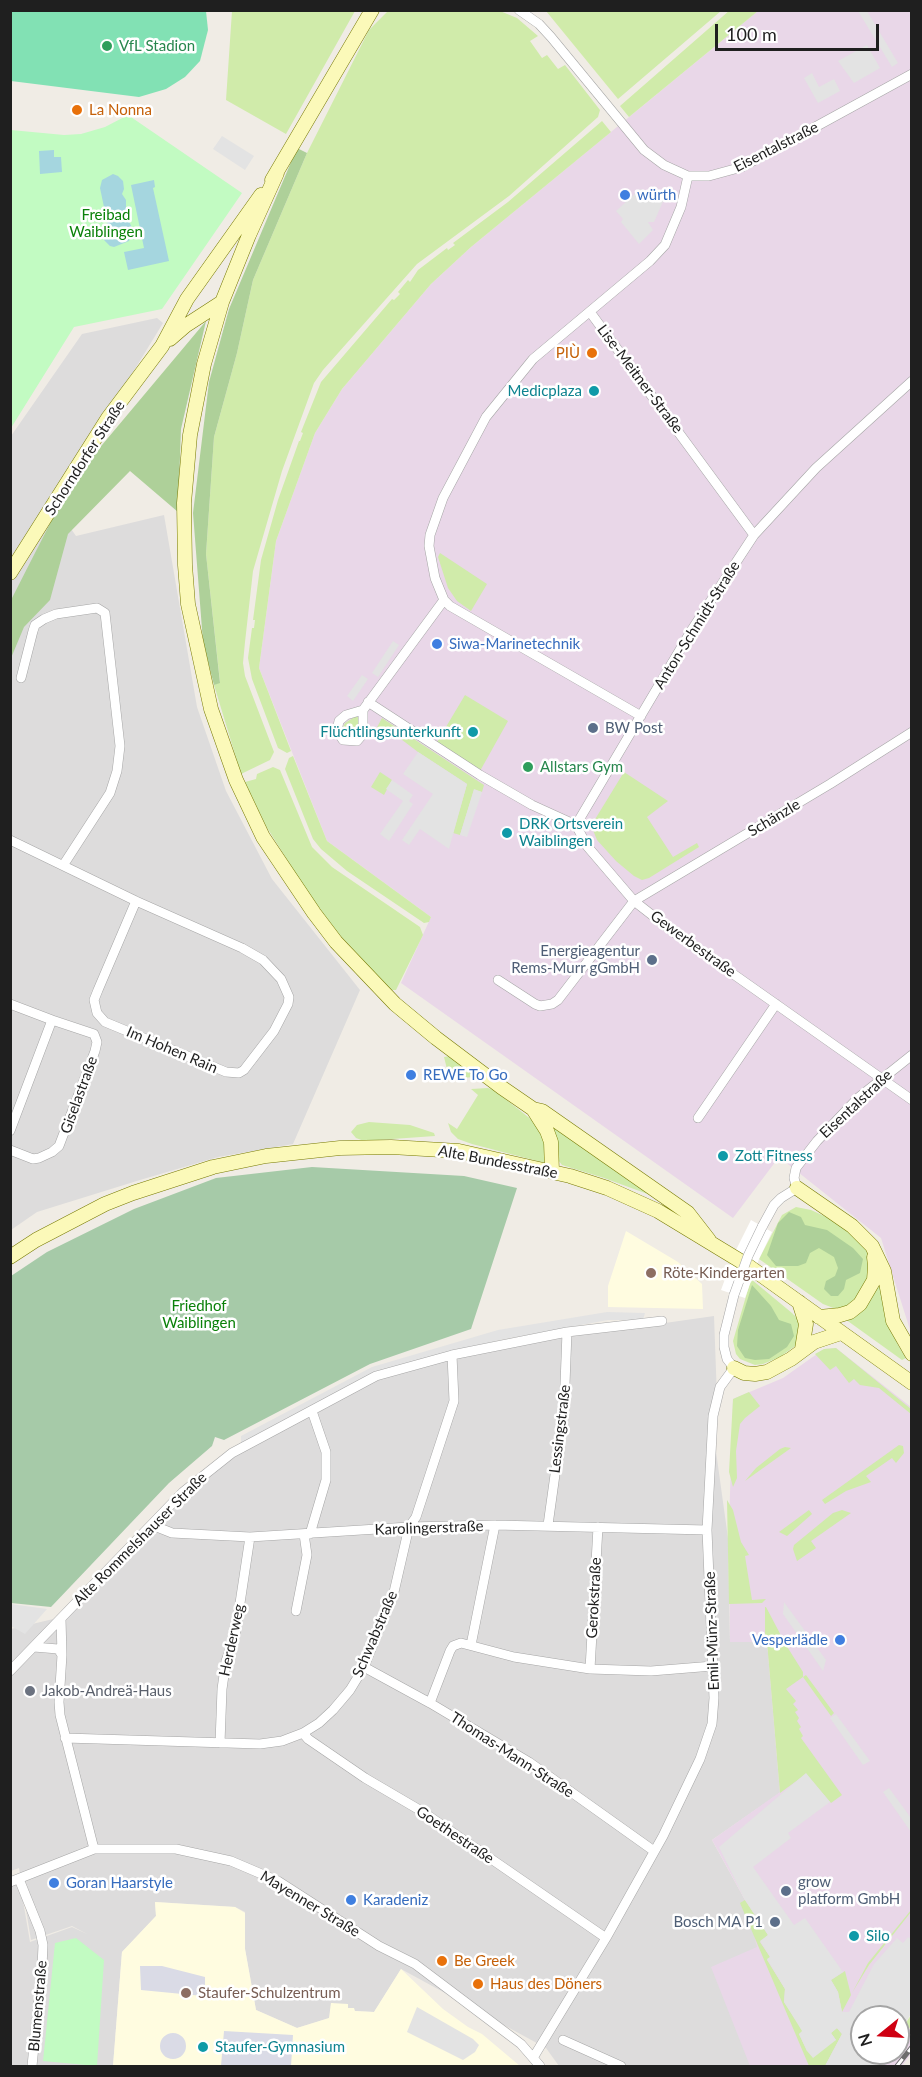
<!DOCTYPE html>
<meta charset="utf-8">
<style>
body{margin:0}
#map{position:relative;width:922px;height:2077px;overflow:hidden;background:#f0ece5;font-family:Lato,sans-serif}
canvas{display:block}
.frame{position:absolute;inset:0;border:12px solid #1f1f1f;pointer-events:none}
.north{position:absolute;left:850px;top:2005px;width:60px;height:60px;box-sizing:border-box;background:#fff;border:2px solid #a5a5a5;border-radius:50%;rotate:252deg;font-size:16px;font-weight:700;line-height:24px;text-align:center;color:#1f1f1f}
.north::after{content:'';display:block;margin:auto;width:21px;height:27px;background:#cf0012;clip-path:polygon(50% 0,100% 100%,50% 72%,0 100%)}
.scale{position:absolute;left:715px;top:24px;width:164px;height:27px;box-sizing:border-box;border:3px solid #1f1f1f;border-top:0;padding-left:8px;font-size:18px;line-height:21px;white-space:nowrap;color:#1f1f1f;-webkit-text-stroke:4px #fff;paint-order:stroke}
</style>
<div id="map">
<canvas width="922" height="2077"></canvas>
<div class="frame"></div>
<div class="north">N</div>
<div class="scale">100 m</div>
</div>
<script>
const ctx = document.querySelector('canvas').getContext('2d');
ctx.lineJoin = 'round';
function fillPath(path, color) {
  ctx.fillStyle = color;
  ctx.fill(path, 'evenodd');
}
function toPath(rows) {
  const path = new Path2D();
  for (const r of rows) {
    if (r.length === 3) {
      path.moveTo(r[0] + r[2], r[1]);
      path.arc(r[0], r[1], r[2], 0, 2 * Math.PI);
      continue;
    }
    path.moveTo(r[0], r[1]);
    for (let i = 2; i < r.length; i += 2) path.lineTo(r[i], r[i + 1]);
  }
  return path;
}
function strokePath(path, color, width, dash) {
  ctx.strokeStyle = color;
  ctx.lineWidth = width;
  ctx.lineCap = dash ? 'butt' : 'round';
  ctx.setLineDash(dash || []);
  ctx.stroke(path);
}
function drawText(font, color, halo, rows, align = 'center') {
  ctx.font = font + ' Lato,sans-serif';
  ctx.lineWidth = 5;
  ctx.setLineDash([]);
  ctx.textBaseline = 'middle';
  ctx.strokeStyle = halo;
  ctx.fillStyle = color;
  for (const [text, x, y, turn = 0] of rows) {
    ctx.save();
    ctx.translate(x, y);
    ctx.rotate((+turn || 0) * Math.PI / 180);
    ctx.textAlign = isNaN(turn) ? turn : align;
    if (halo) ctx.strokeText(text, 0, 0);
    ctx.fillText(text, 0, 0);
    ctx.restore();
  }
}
fillPath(toPath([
 [157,318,163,323,53,503,76,536,164,515,197,707,226,791,272,879,360,990,293,1144,218,1157,140,1180,37,1212,11,1230,11,436,82,334],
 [714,1316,717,1398,714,1437,728,1538,730,1642,767,1641,780,1793,712,1840,745,1900,758,1947,751,2066,559,2066,546,2048,401,1969,374,2012,354,2011,331,2003,330,2018,297,2028,256,2010,245,1949,245,1912,235,1907,155,1902,156,1916,122,1952,113,2066,11,2066,10,1881,19,1877,30,1942,72,1927,87,1934,72,1926,31,1940,19,1868,11,1871,11,1629,66,1616,220,1460,377,1376,532,1342]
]), '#dddcdc');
fillPath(toPath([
 [758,11,911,11,911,1333,881,1238,779,1157,733,1218,401,983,431,917,327,841,259,668,276,541,315,433,342,389,431,284,471,247],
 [836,1348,911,1407,911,2011,898,2017,862,2017,862,2053,875,2066,750,2066,711,1967,757,1947,745,1900,712,1840,780,1792,767,1642,730,1642,729,1525,733,1399,783,1378,824,1349],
 [911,2027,911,2054,902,2066,883,2066,892,2053,898,2053,898,2045]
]), '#e9d7e8');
fillPath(toPath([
 [626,1231,678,1262,702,1284,703,1309,608,1307,608,1286],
 [155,1902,235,1907,245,1913,245,1949,256,2010,297,2028,329,2018,331,2003,348,2004,348,2008,354,2008,355,2011,374,2012,401,1969,443,2009,468,2027,482,2034,520,2066,113,2066,122,1952,156,1916]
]), '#fffce0');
fillPath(toPath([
 [730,10,758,11,629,117,620,106],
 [232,11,355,11,286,134,226,100],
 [388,11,500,11,517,18,538,36,530,41,542,58,547,55,558,69,565,65,600,110,598,117,509,196,417,264,323,370,314,383,282,471,253,571,245,642,243,663,245,676,274,752,270,760,241,774,214,685,220,682,206,554,214,437,237,353,253,280,307,153,369,30],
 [546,11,721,11,618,99],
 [602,121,611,132,471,247,431,284,342,389,315,433,276,541,259,668,291,751,287,753,278,748,252,679,248,658,252,628,254,628,255,620,253,620,261,560,278,500,299,441,300,441,303,433,301,432,321,382,392,299,394,300,400,294,398,292,408,280,410,282,418,270,447,248,448,250,455,245,453,243,508,202],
 [440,553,487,584,471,611,457,601,448,588,438,557],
 [465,695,508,721,480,771,437,742],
 [356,716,361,719,358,732,354,736,348,737,343,732,343,727,345,723],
 [382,718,484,785,482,792,474,790,460,835,453,833,467,784,418,752,385,727,380,734,375,731],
 [293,756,327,841,431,917,429,922,424,923,347,871,321,849,313,839,285,769,289,758],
 [273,767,280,770,312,847,332,867,420,927,423,935,396,990,390,990,338,933,306,890,266,826,245,782,256,779,257,774],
 [380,772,392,780,384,795,371,787],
 [624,772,668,801,647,817,673,857,697,843,699,847,649,878,642,880,634,876,616,861,597,840,593,830,594,821],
 [450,1056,475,1075,475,1077,460,1078,447,1069,444,1057],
 [488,1088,494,1090,537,1124,545,1137,547,1160,545,1163,472,1144,458,1139,451,1132,448,1123,457,1129,478,1095,471,1089],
 [369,1122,410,1125,434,1133,435,1136,364,1141,356,1138,351,1132,357,1125],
 [549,1122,653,1196,604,1178,562,1165,558,1160],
 [796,1207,811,1210,833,1220,848,1230,867,1249,869,1256,870,1275,855,1301,846,1308,836,1309,823,1304,759,1259,782,1215],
 [881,1274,888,1323,898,1345,906,1358,902,1360,845,1319],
 [751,1279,792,1313,797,1318,800,1327,799,1339,795,1346,780,1357,763,1364,755,1365,740,1359,736,1354,733,1341],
 [836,1348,911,1409,911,1414,879,1388,860,1385,854,1379,849,1383,836,1366,830,1370,815,1354,824,1349],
 [749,1392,760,1406,745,1418,740,1424,736,1451,737,1478,733,1487,729,1472,733,1399],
 [899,1445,903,1446,904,1453,896,1463,892,1458,866,1476,871,1482,846,1491,825,1504,822,1500],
 [785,1447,791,1448,745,1481,756,1468,780,1449],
 [727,1500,733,1510,741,1542,749,1555,745,1556,752,1600,766,1599,762,1603,729,1604],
 [809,1510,812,1514,787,1536,779,1532],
 [842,1510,851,1513,811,1541,816,1548,797,1561,793,1549,794,1545,833,1513],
 [765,1607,766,1607,786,1645,803,1672,803,1677,786,1689,796,1701,793,1704,798,1710,795,1712,799,1718,797,1721,801,1727,799,1729,803,1736,801,1738,842,1795,831,1803,806,1774,780,1793,767,1642,765,1641],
 [806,1675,834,1713,831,1716,803,1677],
 [745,1900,768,1935,760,1942,770,1957,767,1960,785,1989,784,2002,803,2031,799,2034,807,2051,836,2040,831,2033,837,2028,842,2034,825,2066,809,2066,740,1903],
 [911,1910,911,1912,869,1965,852,1993,868,1963],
 [845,1971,851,1995,842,2012,838,1992,831,1980],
 [911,2015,911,2026,898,2044,898,2035]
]), '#d0ebaa');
fillPath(toPath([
 [297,148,307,153,253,280,237,353,214,437,206,554,220,683,214,685,203,642,193,513,209,382,229,309],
 [206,321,181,429,178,512,130,471,68,534,50,600,24,627,11,658,11,600,61,502,97,451],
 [789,1212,801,1217,805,1225,827,1230,853,1248,863,1259,860,1273,846,1280,844,1289,838,1296,831,1296,824,1289,826,1281,835,1276,838,1268,834,1257,819,1248,810,1253,806,1263,798,1266,776,1266,767,1255,778,1223],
 [752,1285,771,1306,779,1320,791,1324,794,1336,787,1347,769,1359,755,1360,745,1358,737,1346,738,1330]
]), '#aed099');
fillPath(toPath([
 [312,1167,464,1176,517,1188,471,1329,370,1364,224,1440,215,1437,212,1446,169,1483,51,1607,11,1603,11,1276,47,1252,134,1209,216,1178]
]), '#a6caa8');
fillPath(toPath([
 [128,115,242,193,162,309,74,327,11,428,11,130,64,135,81,134,105,127],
 [76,1938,104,1960,97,2066,43,2061,55,1943]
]), '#c2fbc2');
fillPath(toPath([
 [11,10,206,11,208,30,200,61,185,77,166,89,139,97,11,81]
]), '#82e1b4');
fillPath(toPath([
 [858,11,867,11,898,63,892,67],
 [867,45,880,68,854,83,838,61],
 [812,73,819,87,834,79,840,91,818,103,804,78],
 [222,136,254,156,245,170,213,149],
 [640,189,665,197,654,222,648,222,653,230,639,244,621,222,623,219,616,211],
 [393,641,399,645,378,677,372,673],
 [362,675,368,679,353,701,347,696],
 [418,752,467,784,449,849,420,829,409,845,402,840,433,794,403,774],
 [392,780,413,795,409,801,413,804,389,841,380,834,403,801,386,789],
 [474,789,482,792,467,837,460,835],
 [607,1312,645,1313,643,1320,608,1320,500,1340,375,1374,241,1443,241,1436,372,1367,498,1330],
 [784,1602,826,1660,823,1671,783,1614],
 [10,1604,11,1604,47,1609,25,1634,11,1626],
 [836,1714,870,1761,863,1765,830,1718],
 [806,1773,830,1802,788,1833,791,1838,753,1867,794,1925,805,1918,843,1972,831,1980,838,1992,842,2012,849,2012,874,1964,897,1938,903,1943,908,1937,911,1939,911,2014,898,2033,898,2017,862,2017,862,2053,885,2053,875,2066,825,2066,842,2034,837,2028,831,2033,836,2040,813,2058,807,2051,799,2034,802,2031,784,2002,785,1989,767,1959,770,1957,760,1941,768,1935,745,1900,719,1847],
 [889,1788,911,1818,911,1832,883,1792],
 [417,2007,473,2039,479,2045,475,2052,463,2060,407,2032]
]), '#e3e3e3');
fillPath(toPath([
 [140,1966,162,1966,205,1977,205,1993,203,1996,141,1990],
 [224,2031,293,2035,291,2066,221,2066],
 [173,2046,13]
]), '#dadbe6');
fillPath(toPath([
 [54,150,54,157,61,157,62,172,40,174,39,151],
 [113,174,118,176,123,181,124,189,122,194,126,200,126,215,133,230,129,241,114,247,110,246,104,240,103,233,108,226,100,188,102,180],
 [154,180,155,187,153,188,169,261,128,270,124,252,144,248,131,185]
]), '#a5d6df');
fillPath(toPath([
 [751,1220,772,1232,759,1259,745,1298,721,1290,735,1252]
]), '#fff');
const street = toPath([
 [519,10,539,24,551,37,644,150,664,165,688,176,709,176,742,167,912,74],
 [590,312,754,535],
 [21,678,33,631,35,625,44,619,56,614,97,608,105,613,120,746,117,771,110,793,64,864],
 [368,702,480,775,532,805,576,825,587,846,634,901,675,933,912,1100],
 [363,710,363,734,357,741,343,740,337,731,339,721,346,715,363,710,444,600],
 [641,716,450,606,444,600,435,578,429,546,430,535,443,498,486,417,533,359,650,261,665,245,681,207,688,176],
 [576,825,691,631,754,535,816,468,912,381],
 [10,840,136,901,242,948,263,960,281,979,289,997,288,1004,274,1031,244,1070,239,1073,226,1072,105,1022,97,1013,94,1000,98,990,136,901],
 [498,980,535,1004,540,1006,552,1004,558,1000,634,901,830,784,912,732],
 [10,1004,52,1020,10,1131],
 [698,1118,776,1004],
 [10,1150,33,1159,39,1158,52,1152,59,1146,95,1051,97,1042,94,1034,52,1020],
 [762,1227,774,1205,781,1198,797,1188,794,1178,796,1168,817,1141,858,1098,912,1055],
 [152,1525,172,1533,250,1537,409,1527,495,1525,707,1530],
 [548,1525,564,1410,567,1332],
 [310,1534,326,1480,326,1452,312,1411],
 [296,1611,307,1555,304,1534],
 [61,1619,62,1655,59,1702,60,1715,94,1849],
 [471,1645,495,1525],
 [34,1647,58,1649,62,1655],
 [364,1667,430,1703,529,1762,654,1851],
 [590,1669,598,1527],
 [10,1671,183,1492,232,1453,376,1376,452,1355,567,1332,662,1321],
 [430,1703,450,1651,453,1646,461,1643,514,1657,590,1669,651,1671,713,1666],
 [303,1733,308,1739,365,1778,423,1812,606,1938],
 [65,1738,260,1744,282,1741,303,1733,319,1723,333,1710,350,1690,364,1667,394,1592,409,1527,416,1517,454,1401,452,1355],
 [220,1743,222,1689,226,1661,235,1636,250,1537],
 [19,1879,40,1931,43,1945,42,1967,32,2066],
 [10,1882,94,1849,176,1849,231,1861,278,1881,379,1946,415,1964,521,2044,540,2066],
 [563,2040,621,2066],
 [533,2058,606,1938,663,1836,700,1759,712,1724,714,1698,707,1530,713,1416,720,1387,734,1368,727,1359,724,1347,724,1335,734,1295]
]);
const secondary = toPath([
 [277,173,249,235,222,302,204,364,190,435,184,503,185,565,188,604,211,709,236,780,263,837,314,913,336,942,395,1004,436,1038,501,1087,533,1109,542,1111,688,1213,709,1240],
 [272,180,372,10],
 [170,339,185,326,222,302],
 [10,573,108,418,162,346,187,299,261,195],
 [533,1109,547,1131,551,1142,552,1171],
 [797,1188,852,1226,872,1246,884,1271,893,1321,912,1354],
 [10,1257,36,1240,105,1204,133,1193,213,1167,266,1156,340,1148,391,1147,459,1151,570,1176,607,1188,658,1211,747,1265,912,1383],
 [799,1302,806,1324,802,1349],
 [819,1317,840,1315,850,1312,860,1304,874,1280,875,1266,874,1257],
 [734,1368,744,1373,755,1374,767,1372,791,1359,814,1342,841,1333]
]);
strokePath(street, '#a6a6a6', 10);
strokePath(secondary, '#777a03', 15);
strokePath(street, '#fff', 9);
strokePath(secondary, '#fbf9b9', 14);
const rail = toPath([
 [897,2066,912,2047]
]);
strokePath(rail, '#6d6d6d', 5);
strokePath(rail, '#fff', 3, [9]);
const streetBridge = toPath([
 [734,1295,748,1256,762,1227]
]);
strokePath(streetBridge, '#a6a6a6', 10, []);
strokePath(streetBridge, '#fff', 9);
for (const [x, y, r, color] of [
 [107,46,6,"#2e9e5b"],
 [77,110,6,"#e8710a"],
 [625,195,6,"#3f7fe0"],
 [592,353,6,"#e8710a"],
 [594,391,6,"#0f9aa8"],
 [437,644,6,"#3f7fe0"],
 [593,728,6,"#5c6f8a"],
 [473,732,6,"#0f9aa8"],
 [528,767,6,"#2e9e5b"],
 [507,833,6,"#0f9aa8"],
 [652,960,6,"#5c6f8a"],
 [411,1075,6,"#3f7fe0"],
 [723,1156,6,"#0f9aa8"],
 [651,1273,6,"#8d6e63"],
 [840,1640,6,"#3f7fe0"],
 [30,1691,6,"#6b7280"],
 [54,1883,6,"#3f7fe0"],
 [786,1891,6,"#5c6f8a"],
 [351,1900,6,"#3f7fe0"],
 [775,1922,6,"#5c6f8a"],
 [854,1936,6,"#0f9aa8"],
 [442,1961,6,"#e8710a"],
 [478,1984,6,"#e8710a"],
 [186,1993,6,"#8d6e63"],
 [203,2047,6,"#0f9aa8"]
]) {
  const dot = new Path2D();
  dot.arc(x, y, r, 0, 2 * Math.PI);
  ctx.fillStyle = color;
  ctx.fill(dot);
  strokePath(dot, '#fff', 2);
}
drawText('15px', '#27864d', '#fff', [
 ["VfL Stadion",119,46],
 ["Allstars Gym",540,767]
], 'left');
drawText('15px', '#c56008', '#fff', [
 ["La Nonna",89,110],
 ["PIÙ",580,353,"right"],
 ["Be Greek",454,1961],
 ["Haus des Döners",490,1984]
], 'left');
drawText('15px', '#1f1f1f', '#fff', [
 ["Eisentalstraße",776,147,-27],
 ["Lise-Meitner-Straße",640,379,53],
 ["Schorndorfer Straße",85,458,-57],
 ["Anton-Schmidt-Straße",697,625,-58],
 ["Schänzle",774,818,-31],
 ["Gewerbestraße",693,944,36],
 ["Im Hohen Rain",172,1050,23],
 ["Giselastraße",79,1095,-70],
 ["Eisentalstraße",856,1104,-43],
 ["Alte Bundesstraße",498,1162,11],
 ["Lessingstraße",560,1429,-83],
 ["Karolingerstraße",429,1528,-2],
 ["Alte Rommelshauser Straße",140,1539,-45],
 ["Gerokstraße",594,1598,-87],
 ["Emil-Münz-Straße",712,1631,-92],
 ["Schwabstraße",375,1634,-67],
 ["Herderweg",232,1640,-78],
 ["Thomas-Mann-Straße",512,1755,33],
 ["Goethestraße",455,1835,34],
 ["Mayenner Straße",310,1904,31],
 ["Blumenstraße",38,2006,-85]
]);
drawText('15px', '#366cbe', '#fff', [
 ["würth",637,195],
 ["Siwa-Marinetechnik",449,644],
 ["REWE To Go",423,1075],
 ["Vesperlädle",828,1640,"right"],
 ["Goran Haarstyle",66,1883],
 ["Karadeniz",363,1900]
], 'left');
drawText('15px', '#0a8109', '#fff', [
 ["Freibad",106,215],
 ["Waiblingen",106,232],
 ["Friedhof",199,1306],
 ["Waiblingen",199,1323]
]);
drawText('15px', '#0d838f', '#fff', [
 ["Medicplaza",582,391,"right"],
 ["Flüchtlingsunterkunft",461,732,"right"],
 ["DRK Ortsverein",519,824],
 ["Waiblingen",519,841],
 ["Zott Fitness",735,1156],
 ["Silo",866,1936],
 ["Staufer-Gymnasium",215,2047]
], 'left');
drawText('15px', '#4e5e75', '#fff', [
 ["BW Post",605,728],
 ["Energieagentur",640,951,"right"],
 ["Rems-Murr gGmbH",640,968,"right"],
 ["grow",798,1882],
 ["platform GmbH",798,1899],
 ["Bosch MA P1",763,1922,"right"]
], 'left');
drawText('15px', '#785e54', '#fff', [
 ["Röte-Kindergarten",663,1273],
 ["Staufer-Schulzentrum",198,1993]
], 'left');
drawText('15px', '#5b616d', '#fff', [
 ["Jakob-Andreä-Haus",42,1691]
], 'left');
</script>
